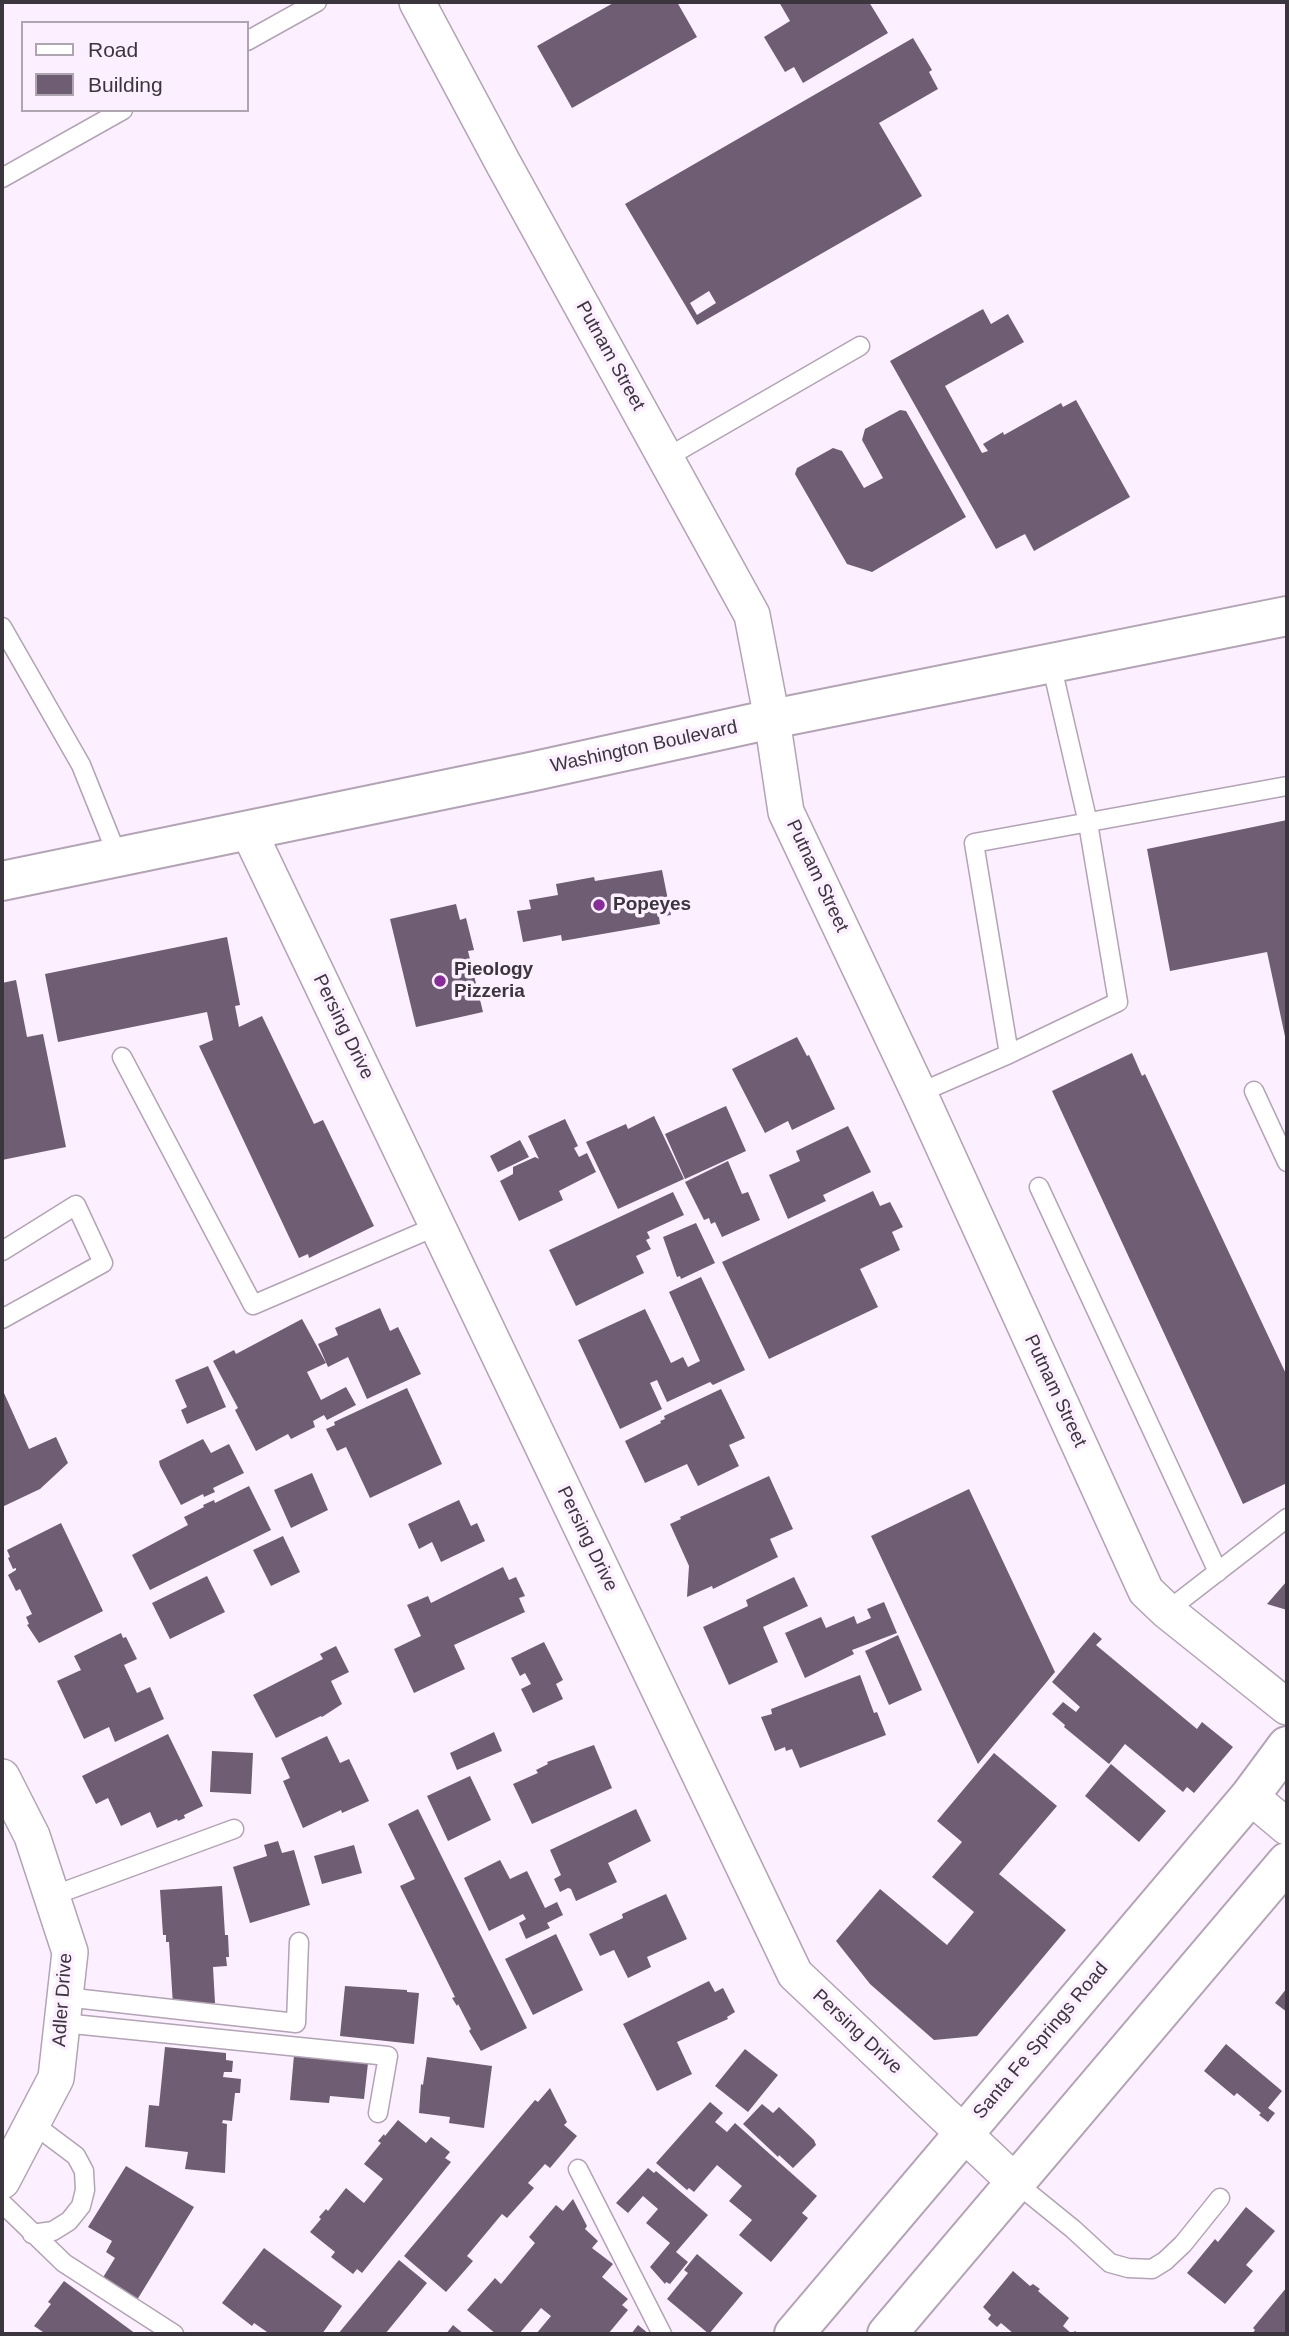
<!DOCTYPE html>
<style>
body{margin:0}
#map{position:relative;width:1289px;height:2336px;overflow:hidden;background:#fcefff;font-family:Helvetica,sans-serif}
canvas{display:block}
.frame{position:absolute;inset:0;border:4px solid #3b353d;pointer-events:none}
.legend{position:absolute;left:21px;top:21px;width:228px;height:91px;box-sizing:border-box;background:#fcefff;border:2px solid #afa5b1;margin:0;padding:9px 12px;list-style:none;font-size:21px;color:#3b353d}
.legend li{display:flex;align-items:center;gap:14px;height:35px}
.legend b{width:35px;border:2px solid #afa5b1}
</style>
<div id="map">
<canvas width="1289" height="2336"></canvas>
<div class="frame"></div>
<ul class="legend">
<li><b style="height:9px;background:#fff"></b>Road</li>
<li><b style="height:19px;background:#6f5d73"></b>Building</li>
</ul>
</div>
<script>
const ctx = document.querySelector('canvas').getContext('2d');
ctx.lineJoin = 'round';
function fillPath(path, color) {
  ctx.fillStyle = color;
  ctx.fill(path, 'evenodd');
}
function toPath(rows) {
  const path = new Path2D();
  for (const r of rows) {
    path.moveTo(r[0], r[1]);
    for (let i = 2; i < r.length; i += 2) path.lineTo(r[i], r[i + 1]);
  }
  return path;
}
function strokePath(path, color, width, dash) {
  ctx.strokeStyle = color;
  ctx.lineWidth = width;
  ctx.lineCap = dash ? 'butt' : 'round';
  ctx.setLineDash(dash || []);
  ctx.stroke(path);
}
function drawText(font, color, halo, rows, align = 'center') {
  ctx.font = font + ' Helvetica,sans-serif';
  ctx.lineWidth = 7;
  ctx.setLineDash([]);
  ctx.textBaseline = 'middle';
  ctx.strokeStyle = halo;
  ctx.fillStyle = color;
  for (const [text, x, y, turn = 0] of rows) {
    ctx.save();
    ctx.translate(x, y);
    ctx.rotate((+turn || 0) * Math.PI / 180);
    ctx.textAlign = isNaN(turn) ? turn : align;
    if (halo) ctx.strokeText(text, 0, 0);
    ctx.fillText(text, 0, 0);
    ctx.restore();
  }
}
fillPath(toPath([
 [615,2,677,2,697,37,572,108,537,46],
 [779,2,869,2,888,33,803,83,794,67,785,72,764,37,790,21],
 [913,38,932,70,929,72,938,89,879,123,922,196,697,325,625,204],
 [709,291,716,303,697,315,690,303],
 [983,309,991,324,1008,314,1024,342,945,386,982,453,988,451,983,444,1003,432,1004,435,1061,403,1063,407,1076,400,1130,497,1034,551,1025,534,996,549,890,361],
 [900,410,906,411,966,517,872,572,847,564,795,474,797,468,833,448,842,451,864,488,883,478,862,440,865,429],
 [1287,820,1287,1041,1286,1041,1267,952,1170,971,1147,849],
 [662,870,671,915,659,917,660,924,562,941,561,935,523,942,517,911,531,909,529,900,558,895,556,884,594,877,595,881],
 [456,904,460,920,466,918,474,950,468,951,483,1012,416,1027,390,919],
 [227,937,240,1005,235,1006,239,1027,262,1016,314,1124,323,1120,374,1226,309,1258,308,1254,299,1258,199,1046,213,1040,207,1012,58,1042,45,974],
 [16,980,27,1037,43,1034,66,1147,2,1160,2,983],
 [797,1037,807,1056,809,1055,835,1109,792,1130,788,1121,765,1133,732,1069],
 [1132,1053,1142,1076,1145,1074,1287,1376,1287,1483,1243,1504,1052,1091],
 [726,1106,746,1151,685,1179,665,1134],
 [654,1116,684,1179,618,1209,586,1142,626,1124,628,1129],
 [565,1119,578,1146,574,1148,579,1157,587,1153,596,1172,559,1191,563,1200,519,1221,500,1181,513,1174,513,1167,535,1157,539,1159,528,1136],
 [848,1126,871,1172,823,1195,826,1201,788,1219,769,1175,800,1161,796,1151],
 [520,1140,529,1157,498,1172,490,1156],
 [728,1161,742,1194,748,1192,760,1220,722,1237,715,1222,711,1224,709,1218,704,1220,685,1182],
 [873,1191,880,1206,890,1202,903,1227,892,1232,900,1250,860,1269,878,1307,769,1359,722,1262],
 [673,1192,684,1215,647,1232,650,1238,646,1240,651,1249,636,1256,644,1273,576,1306,549,1250],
 [696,1223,715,1263,681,1279,680,1276,677,1277,663,1237],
 [701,1277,745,1370,713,1385,710,1382,667,1402,657,1380,650,1383,662,1409,620,1429,578,1340,645,1309,671,1363,683,1357,688,1367,700,1361,669,1292],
 [380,1308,390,1331,398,1327,421,1374,367,1399,348,1357,328,1367,318,1344,338,1335,335,1328],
 [302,1319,326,1363,307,1372,321,1400,346,1387,356,1405,327,1420,324,1415,313,1421,315,1427,291,1439,288,1434,256,1451,235,1410,238,1408,213,1361,234,1350,236,1354],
 [208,1366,226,1407,187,1424,181,1410,187,1407,175,1380],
 [407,1388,442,1464,370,1498,346,1447,337,1451,326,1429,335,1425,334,1422],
 [721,1389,745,1438,729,1445,739,1466,698,1486,687,1464,645,1483,625,1441,661,1423,660,1421,665,1419,664,1416],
 [4,1393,29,1449,56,1437,68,1463,40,1489,2,1507,2,1395],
 [203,1439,211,1453,229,1444,244,1473,213,1488,215,1492,204,1497,203,1494,181,1505,160,1466,159,1461],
 [312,1473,328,1510,291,1528,274,1490],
 [769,1476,793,1529,770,1539,778,1557,713,1589,712,1586,687,1597,689,1566,670,1524,681,1519,680,1517],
 [249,1486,271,1530,150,1590,132,1555,188,1525,184,1517,204,1507,203,1505,214,1500,215,1503],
 [969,1489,1055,1672,978,1764,871,1536],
 [459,1500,471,1526,477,1523,485,1541,441,1562,432,1542,419,1549,408,1524],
 [61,1523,103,1611,39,1643,27,1625,29,1624,26,1617,32,1614,20,1589,16,1591,8,1575,16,1570,16,1568,13,1569,8,1558,10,1557,7,1550],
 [283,1536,300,1572,271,1586,253,1550],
 [503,1567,509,1580,516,1577,525,1596,519,1598,525,1612,454,1645,465,1669,414,1693,394,1649,421,1636,407,1605,428,1596,431,1603],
 [207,1576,225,1612,170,1639,152,1603],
 [794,1577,808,1606,763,1627,778,1662,729,1685,703,1627,748,1606,746,1600],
 [1287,1581,1287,1610,1267,1604],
 [884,1602,897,1633,852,1650,854,1654,805,1678,785,1633,821,1617,826,1628,854,1616,857,1624,871,1618,867,1609],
 [1094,1632,1102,1639,1096,1645,1197,1729,1202,1722,1233,1747,1194,1793,1187,1787,1183,1792,1125,1744,1109,1764,1064,1727,1065,1725,1052,1714,1063,1702,1076,1712,1080,1707,1052,1682],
 [121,1633,123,1638,126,1637,137,1659,124,1665,137,1693,150,1687,164,1719,115,1742,109,1727,84,1739,57,1681,81,1670,74,1656],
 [898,1635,922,1690,889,1705,865,1651],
 [544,1642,563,1680,556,1684,563,1699,533,1713,521,1689,531,1684,525,1673,520,1676,511,1658],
 [336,1646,349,1672,331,1681,342,1704,322,1717,321,1716,276,1738,253,1695,323,1659,320,1654],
 [860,1675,874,1713,877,1712,886,1735,800,1768,792,1749,786,1751,785,1747,775,1751,761,1717,772,1714,771,1709],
 [494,1732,502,1751,457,1770,450,1753],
 [168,1734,203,1806,184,1815,185,1818,178,1821,177,1819,157,1828,150,1812,121,1826,108,1798,96,1804,82,1776],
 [327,1736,340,1763,349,1759,369,1801,342,1813,341,1810,303,1828,283,1781,290,1778,281,1758],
 [594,1745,612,1788,532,1824,513,1784,538,1773,536,1770,548,1764,547,1762],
 [212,1751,253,1753,251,1794,210,1792],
 [994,1753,1057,1806,999,1874,1066,1930,977,2036,934,2040,870,1984,836,1941,880,1889,947,1945,974,1912,932,1877,962,1842,937,1821],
 [1111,1764,1166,1811,1139,1842,1085,1796],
 [470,1776,491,1820,448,1841,427,1796],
 [418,1809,527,2028,481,2051,469,2031,471,2029,458,2004,457,2006,452,1998,455,1997,400,1886,415,1879,388,1824],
 [636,1809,651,1841,608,1863,617,1882,576,1901,571,1889,568,1888,560,1892,554,1879,561,1875,550,1850],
 [278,1841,282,1853,294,1850,310,1905,250,1923,233,1867,267,1856,264,1845],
 [354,1845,362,1873,322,1884,314,1856],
 [500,1860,510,1879,527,1871,545,1908,557,1902,563,1915,547,1923,550,1928,526,1939,519,1923,526,1919,523,1914,489,1931,464,1878],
 [222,1886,225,1935,228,1935,229,1957,226,1957,227,1966,213,1967,215,2003,173,2005,169,1942,166,1942,166,1935,163,1935,160,1890],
 [666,1894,687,1939,647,1957,651,1967,628,1978,614,1950,600,1956,589,1934,623,1918,622,1914],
 [556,1934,583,1990,533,2015,505,1959],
 [709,1981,715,1992,723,1988,735,2012,727,2017,728,2019,677,2042,692,2074,657,2091,623,2024],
 [345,1986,407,1990,407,1992,419,1993,414,2044,340,2036],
 [1287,1988,1287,2012,1275,2003],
 [1226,2044,1282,2091,1268,2108,1275,2113,1268,2122,1259,2115,1261,2113,1237,2093,1234,2096,1204,2071],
 [165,2047,226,2053,226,2060,233,2061,232,2072,224,2072,223,2077,241,2079,240,2093,235,2093,232,2121,223,2120,222,2123,227,2124,225,2173,185,2169,188,2152,145,2147,149,2105,159,2106],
 [745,2049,778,2075,748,2112,715,2086],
 [294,2055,368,2063,364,2099,330,2096,329,2103,290,2100],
 [427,2057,492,2066,484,2128,449,2123,450,2117,419,2113,421,2084,423,2085],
 [550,2088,567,2122,564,2125,577,2136,550,2168,545,2164,528,2183,534,2188,507,2218,502,2214,467,2256,473,2261,446,2292,404,2256,535,2100,538,2102],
 [710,2102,723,2113,715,2122,727,2132,735,2123,817,2196,802,2213,808,2218,771,2262,739,2235,752,2220,729,2201,742,2186,717,2165,694,2192,689,2188,687,2190,656,2163],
 [762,2104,773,2113,779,2107,814,2140,816,2145,793,2168,779,2155,778,2157,743,2124],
 [398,2120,426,2143,431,2137,450,2152,445,2158,451,2162,362,2273,357,2269,353,2274,331,2257,335,2252,310,2232,321,2219,319,2217,326,2209,328,2211,346,2188,364,2203,383,2179,364,2164,381,2143,378,2141,384,2134,385,2136],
 [126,2166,194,2207,137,2300,102,2279,115,2258,106,2252,112,2241,88,2227],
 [648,2168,654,2173,656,2171,708,2215,676,2252,688,2262,670,2284,666,2282,665,2284,650,2267,670,2243,646,2223,658,2209,643,2196,628,2213,616,2203],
 [573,2199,587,2226,585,2229,598,2241,592,2248,613,2264,602,2277,628,2299,622,2305,628,2310,608,2334,536,2334,551,2316,541,2308,519,2334,496,2334,467,2310,495,2278,501,2284,535,2243,529,2237,556,2205,563,2211],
 [1246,2207,1275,2231,1246,2265,1253,2271,1225,2304,1187,2273,1215,2239,1218,2242],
 [264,2248,342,2306,322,2334,270,2334,254,2323,252,2326,222,2303],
 [697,2254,743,2293,709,2334,667,2299,688,2273,684,2270],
 [399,2260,427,2283,385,2334,338,2334],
 [1013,2271,1030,2286,1033,2284,1040,2289,1038,2291,1069,2318,1063,2326,1072,2334,1075,2331,1079,2334,1014,2334,1001,2323,997,2327,988,2319,991,2315,983,2307],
 [64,2281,136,2334,41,2334,43,2332,34,2326,51,2304,48,2302],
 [1287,2287,1287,2334,1252,2334,1255,2330,1253,2328],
 [453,2325,464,2334,446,2334],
 [638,2325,649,2334,631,2334]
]), '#6f5d73');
const lane = toPath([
 [247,41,317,2],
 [2,178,123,110],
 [666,458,860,346],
 [2,627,81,765,118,857],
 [1009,1054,974,843,1287,786],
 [122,1057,253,1305,437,1226],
 [1254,1091,1287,1162],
 [919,1093,1009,1054,1118,1002,1088,823,1051,663],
 [1039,1187,1218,1572],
 [2,1251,76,1205,103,1263,2,1319],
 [1167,1611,1287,1518],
 [52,1896,234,1829],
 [65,1997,296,2023,299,1942],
 [63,2023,388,2056,378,2113],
 [32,2123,76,2156,84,2171,85,2190,81,2206,69,2221,53,2231,32,2234],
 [578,2169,662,2334],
 [1015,2182,1073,2229,1110,2263,1128,2268,1152,2269,1165,2261,1183,2244,1220,2198],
 [2,2203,64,2263,174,2334]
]);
const street = toPath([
 [417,2,503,163,752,615,772,719,786,812,919,1093,1146,1591,1167,1611,1287,1707],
 [248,830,795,1974,1015,2182],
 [2,1777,32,1836,70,1952,56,2078,2,2181],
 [1250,1796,1287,1827]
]);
const secondary = toPath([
 [794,2334,1250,1796,1287,1746],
 [887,2334,1287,1862]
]);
const primary = toPath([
 [2,881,530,772,772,719,1287,616]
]);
strokePath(lane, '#b2a3b5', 21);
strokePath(street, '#b2a3b5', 38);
strokePath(secondary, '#b2a3b5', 42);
strokePath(primary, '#b2a3b5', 42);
strokePath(lane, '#fff', 18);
strokePath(street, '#fff', 35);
strokePath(secondary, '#fff', 38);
strokePath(primary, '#fff', 38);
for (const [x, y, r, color] of [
 [599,905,7,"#872d99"],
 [440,981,7,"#872d99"]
]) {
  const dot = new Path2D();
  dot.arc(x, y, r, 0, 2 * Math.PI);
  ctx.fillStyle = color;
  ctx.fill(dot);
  strokePath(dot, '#fcefff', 2.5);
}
drawText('19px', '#3b353d', '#fcefff', [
 ["Putnam Street",610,356,61],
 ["Washington Boulevard",644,747,-12],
 ["Putnam Street",817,876,65],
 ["Persing Drive",343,1027,64],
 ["Putnam Street",1055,1391,65],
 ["Persing Drive",587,1539,64],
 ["Adler Drive",63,2000,-86],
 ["Persing Drive",857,2032,43],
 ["Santa Fe Springs Road",1041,2041,-50]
]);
drawText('bold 19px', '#3b353d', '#fcefff', [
 ["Popeyes",613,905],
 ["Pieology",454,970],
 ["Pizzeria",454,992]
], 'left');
</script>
